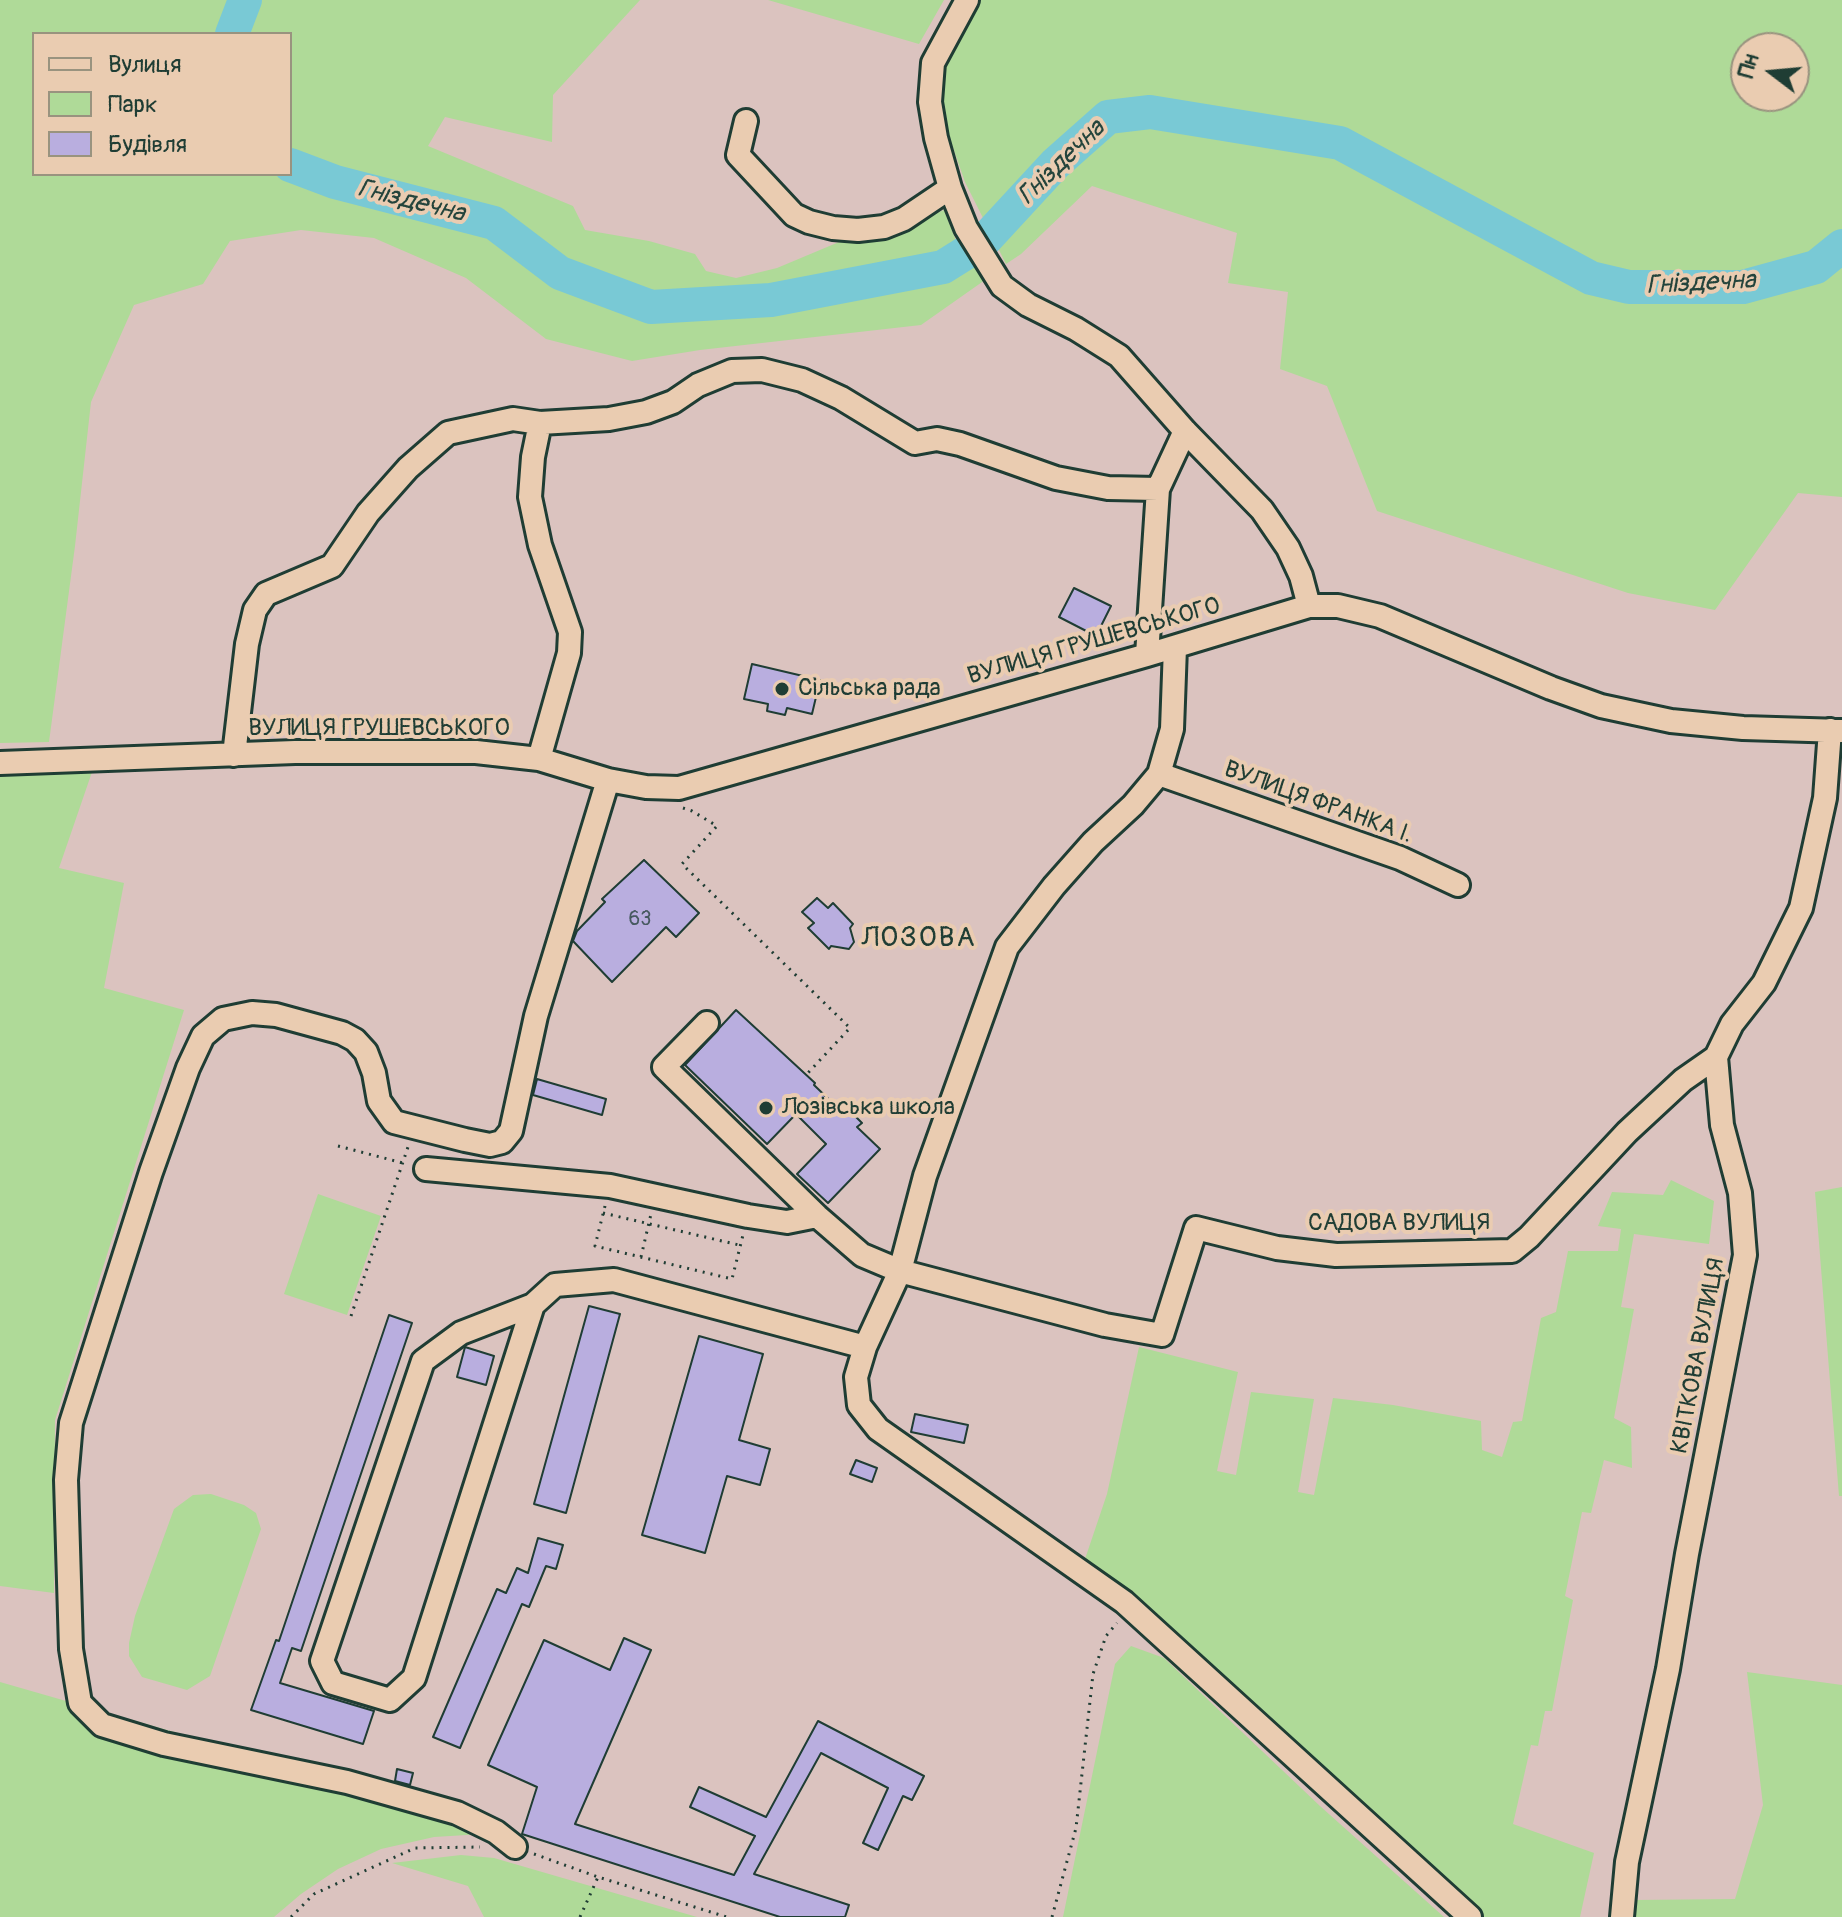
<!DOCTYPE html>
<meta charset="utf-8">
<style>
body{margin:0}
#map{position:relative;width:1842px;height:1917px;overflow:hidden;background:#dbc3bf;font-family:Pangolin,sans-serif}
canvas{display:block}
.legend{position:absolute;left:32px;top:32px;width:260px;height:144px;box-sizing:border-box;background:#eaccb1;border:2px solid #99937f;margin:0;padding:10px 14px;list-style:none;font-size:24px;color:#1f3d34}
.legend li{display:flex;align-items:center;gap:16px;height:40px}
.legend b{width:40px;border:2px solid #99937f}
.north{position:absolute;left:1730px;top:32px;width:80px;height:80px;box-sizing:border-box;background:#eaccb1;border:2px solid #99937f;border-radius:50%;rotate:286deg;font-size:22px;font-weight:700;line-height:32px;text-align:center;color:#1f3d34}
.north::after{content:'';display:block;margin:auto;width:28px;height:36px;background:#1f3d34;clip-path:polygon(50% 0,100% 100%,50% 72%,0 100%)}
</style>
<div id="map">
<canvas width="1842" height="1917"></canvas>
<ul class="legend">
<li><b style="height:10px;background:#eaccb1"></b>Вулиця</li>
<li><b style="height:22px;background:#afda98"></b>Парк</li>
<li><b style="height:22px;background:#b9aedf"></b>Будівля</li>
</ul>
<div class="north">Пн</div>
</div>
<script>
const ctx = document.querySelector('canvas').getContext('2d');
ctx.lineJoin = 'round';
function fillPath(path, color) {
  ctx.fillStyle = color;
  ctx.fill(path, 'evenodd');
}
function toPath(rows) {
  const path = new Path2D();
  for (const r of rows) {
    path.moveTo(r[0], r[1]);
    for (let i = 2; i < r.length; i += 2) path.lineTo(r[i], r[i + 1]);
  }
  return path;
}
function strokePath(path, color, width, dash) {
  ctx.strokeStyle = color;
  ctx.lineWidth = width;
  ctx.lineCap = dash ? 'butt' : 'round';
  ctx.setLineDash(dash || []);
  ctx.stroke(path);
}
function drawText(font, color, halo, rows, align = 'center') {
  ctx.font = font + ' Pangolin,sans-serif';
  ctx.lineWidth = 8;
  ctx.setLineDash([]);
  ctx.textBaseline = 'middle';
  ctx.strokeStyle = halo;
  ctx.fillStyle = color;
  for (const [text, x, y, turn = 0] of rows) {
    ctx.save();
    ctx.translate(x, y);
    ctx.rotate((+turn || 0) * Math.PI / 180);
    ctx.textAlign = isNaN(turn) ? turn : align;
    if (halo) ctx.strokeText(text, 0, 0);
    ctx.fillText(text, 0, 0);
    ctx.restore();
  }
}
fillPath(toPath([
 [0,0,640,0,553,95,552,142,445,117,428,146,573,206,585,230,649,241,695,254,706,271,736,278,777,268,839,242,879,242,906,226,944,210,957,243,985,280,921,325,700,350,632,361,546,339,466,278,374,238,301,230,230,241,203,284,134,305,91,402,75,546,49,742,0,743],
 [34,34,290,34,290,174,34,174],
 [768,0,944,0,919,44],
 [981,0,1842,0,1842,497,1798,493,1715,610,1628,593,1377,511,1327,386,1280,369,1288,292,1228,283,1237,233,1092,186,1021,254,1006,264,965,182,945,125,941,85,946,59],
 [1746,48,1794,48,1794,96,1746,96],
 [92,772,59,868,124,883,104,988,184,1010,55,1420,54,1593,0,1586,0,775],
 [1671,1180,1714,1201,1709,1244,1634,1234,1621,1307,1634,1309,1614,1418,1631,1427,1632,1468,1604,1460,1591,1513,1582,1512,1565,1596,1573,1600,1552,1711,1545,1711,1538,1746,1531,1745,1513,1824,1594,1853,1580,1917,1484,1917,1085,1559,1107,1494,1139,1347,1238,1372,1217,1471,1236,1475,1251,1392,1314,1399,1298,1492,1314,1495,1333,1398,1393,1405,1481,1421,1482,1450,1502,1457,1513,1422,1522,1421,1541,1318,1556,1312,1568,1251,1618,1251,1621,1229,1598,1226,1612,1192,1663,1195],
 [1842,1187,1842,1496,1839,1496,1815,1192],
 [318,1194,381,1216,347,1315,284,1294],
 [211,1494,244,1505,256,1513,261,1529,210,1676,187,1690,142,1677,129,1656,129,1643,135,1616,174,1509,193,1495],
 [1131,1646,1164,1658,1320,1806,1444,1917,1063,1917,1115,1664],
 [1747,1672,1842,1685,1842,1917,1636,1917,1633,1900,1735,1899,1763,1805],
 [0,1682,226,1747,343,1770,483,1834,434,1837,381,1849,338,1869,301,1894,274,1917,0,1917],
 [461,1855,494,1858,697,1917,484,1917,468,1886,392,1863]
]), '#afda98');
strokePath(toPath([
 [232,34,245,0],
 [290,165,335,182,494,223,560,273,651,307,771,300,943,267,983,242,1055,164,1108,117,1150,112,1340,143,1591,278,1629,287,1743,287,1816,267,1842,246]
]), '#79c9d5', 34);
const building = toPath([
 [1074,588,1111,606,1096,636,1059,617,1074,588],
 [752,664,820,680,812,714,787,708,785,715,767,711,768,704,744,699,752,664],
 [644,860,699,913,676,937,666,927,612,982,573,941,577,931,605,902,602,899,644,860],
 [817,898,828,908,833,903,853,924,850,928,854,942,849,949,831,946,829,949,808,928,814,923,802,912,817,898],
 [736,1010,815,1083,814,1085,846,1116,851,1112,862,1123,857,1127,880,1149,828,1203,797,1174,826,1144,796,1114,767,1144,685,1065,736,1010],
 [537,1079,606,1099,602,1115,533,1095,537,1079],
 [589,1306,620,1314,566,1513,534,1504,589,1306],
 [389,1315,412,1323,301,1651,292,1648,280,1683,374,1711,363,1744,251,1710,276,1640,279,1641,389,1315],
 [699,1336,763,1354,739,1440,770,1449,760,1485,727,1476,705,1553,642,1535,699,1336],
 [465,1347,494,1356,486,1385,457,1377,465,1347],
 [915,1414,968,1425,964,1443,911,1432,915,1414],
 [856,1460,877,1468,872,1482,850,1474,856,1460],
 [538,1538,563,1545,556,1569,546,1566,529,1607,522,1604,460,1748,433,1737,497,1589,506,1593,517,1568,528,1573,538,1538],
 [624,1638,651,1650,575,1824,734,1875,755,1836,690,1807,699,1787,766,1817,818,1721,924,1776,912,1800,903,1796,878,1850,863,1843,888,1788,821,1753,754,1874,849,1905,845,1917,780,1917,522,1834,537,1787,488,1765,544,1640,610,1670,624,1638],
 [397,1769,413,1773,410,1785,395,1781,397,1769]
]);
fillPath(building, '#b9aedf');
strokePath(building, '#1f3d34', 2);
const minor = toPath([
 [967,0,933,63,930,102,936,138,950,188,966,228,1002,286,1028,305,1076,329,1119,356,1185,431,1262,510,1288,548,1301,576,1309,606],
 [746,121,738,155,794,215,809,222,833,228,858,230,884,227,904,219,950,188],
 [1175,647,1172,729,1159,774,1133,805,1093,842,1054,886,1007,947,925,1176,900,1271,865,1347,856,1377,859,1405,878,1429,1124,1602,1470,1917],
 [1147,655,1158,489],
 [234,755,247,644,255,610,266,594,332,566,368,513,408,468,448,433,513,419,540,423,609,419,646,412,673,402,698,385,732,371,762,370,802,380,841,398,915,443,937,439,960,444,1056,478,1108,488,1158,489,1185,431],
 [539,759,569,653,570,632,540,545,530,497,533,457,540,423],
 [0,763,295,752,476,752,539,759,608,780,646,787,679,788,1147,655,1309,606,1338,606,1380,616,1551,688,1601,706,1671,721,1743,728,1842,731],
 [1159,774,1400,858,1458,885],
 [707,1023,664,1067,817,1216,862,1255,900,1271,1105,1325,1162,1335,1196,1228,1277,1248,1336,1255,1512,1251,1529,1237,1627,1132,1683,1080,1716,1057],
 [426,1169,610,1186,748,1216,787,1222,817,1216],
 [533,1305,461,1333,423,1361,322,1661,333,1683,390,1700,414,1678,533,1305,555,1285,614,1280,865,1347],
 [515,1847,496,1832,457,1813,347,1782,164,1744,102,1725,80,1703,71,1649,66,1480,71,1423,151,1172,188,1068,203,1036,223,1019,252,1013,276,1015,342,1033,355,1040,366,1052,374,1073,379,1101,394,1122,465,1140,490,1145,502,1142,511,1131,536,1016,608,780],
 [1622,1917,1627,1862,1668,1669,1687,1554,1745,1255,1740,1193,1722,1125,1716,1057,1732,1024,1764,983,1801,908,1825,798,1830,730]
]);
strokePath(minor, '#1f3d34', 28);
strokePath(toPath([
 [683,808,692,811,717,826,682,864,850,1028,806,1075],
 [338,1146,403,1163],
 [605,1206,595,1246,732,1279,743,1235],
 [603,1213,739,1245],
 [641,1257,651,1214],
 [351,1316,408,1147],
 [534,1854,598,1877,727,1917],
 [291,1917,314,1894,415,1848,480,1847],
 [580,1917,598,1877],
 [1052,1917,1076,1828,1093,1674,1106,1636,1117,1623]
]), '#1f3d34', 3, [2, 6]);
strokePath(minor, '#eaccb1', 22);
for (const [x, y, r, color] of [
 [782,689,8,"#1f3d34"],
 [766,1108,8,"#1f3d34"]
]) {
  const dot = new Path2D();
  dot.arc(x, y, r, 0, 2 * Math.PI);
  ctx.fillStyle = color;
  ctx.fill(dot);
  strokePath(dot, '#eaccb1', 3);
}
drawText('20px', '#46595f', null, [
 ["63",640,920]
]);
drawText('24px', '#1f3d34', '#eaccb1', [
 ["ВУЛИЦЯ ГРУШЕВСЬКОГО",1094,642,-16],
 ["ВУЛИЦЯ ГРУШЕВСЬКОГО",379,729],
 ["ВУЛИЦЯ ФРАНКА І.",1318,803,20],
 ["САДОВА ВУЛИЦЯ",1399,1224],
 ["КВІТКОВА ВУЛИЦЯ",1699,1356,-79]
]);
drawText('24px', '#1f3d34', '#eaccb1', [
 ["Сільська рада",798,689],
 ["Лозівська школа",782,1108]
], 'left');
drawText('italic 26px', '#24443c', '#eaccb1', [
 ["Гніздечна",1062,163,-44],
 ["Гніздечна",411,202,14],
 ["Гніздечна",1701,284,-3]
]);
ctx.letterSpacing = '2px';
drawText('28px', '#1f3d34', '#eaccb1', [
 ["ЛОЗОВА",919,939]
]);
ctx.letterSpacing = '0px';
</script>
